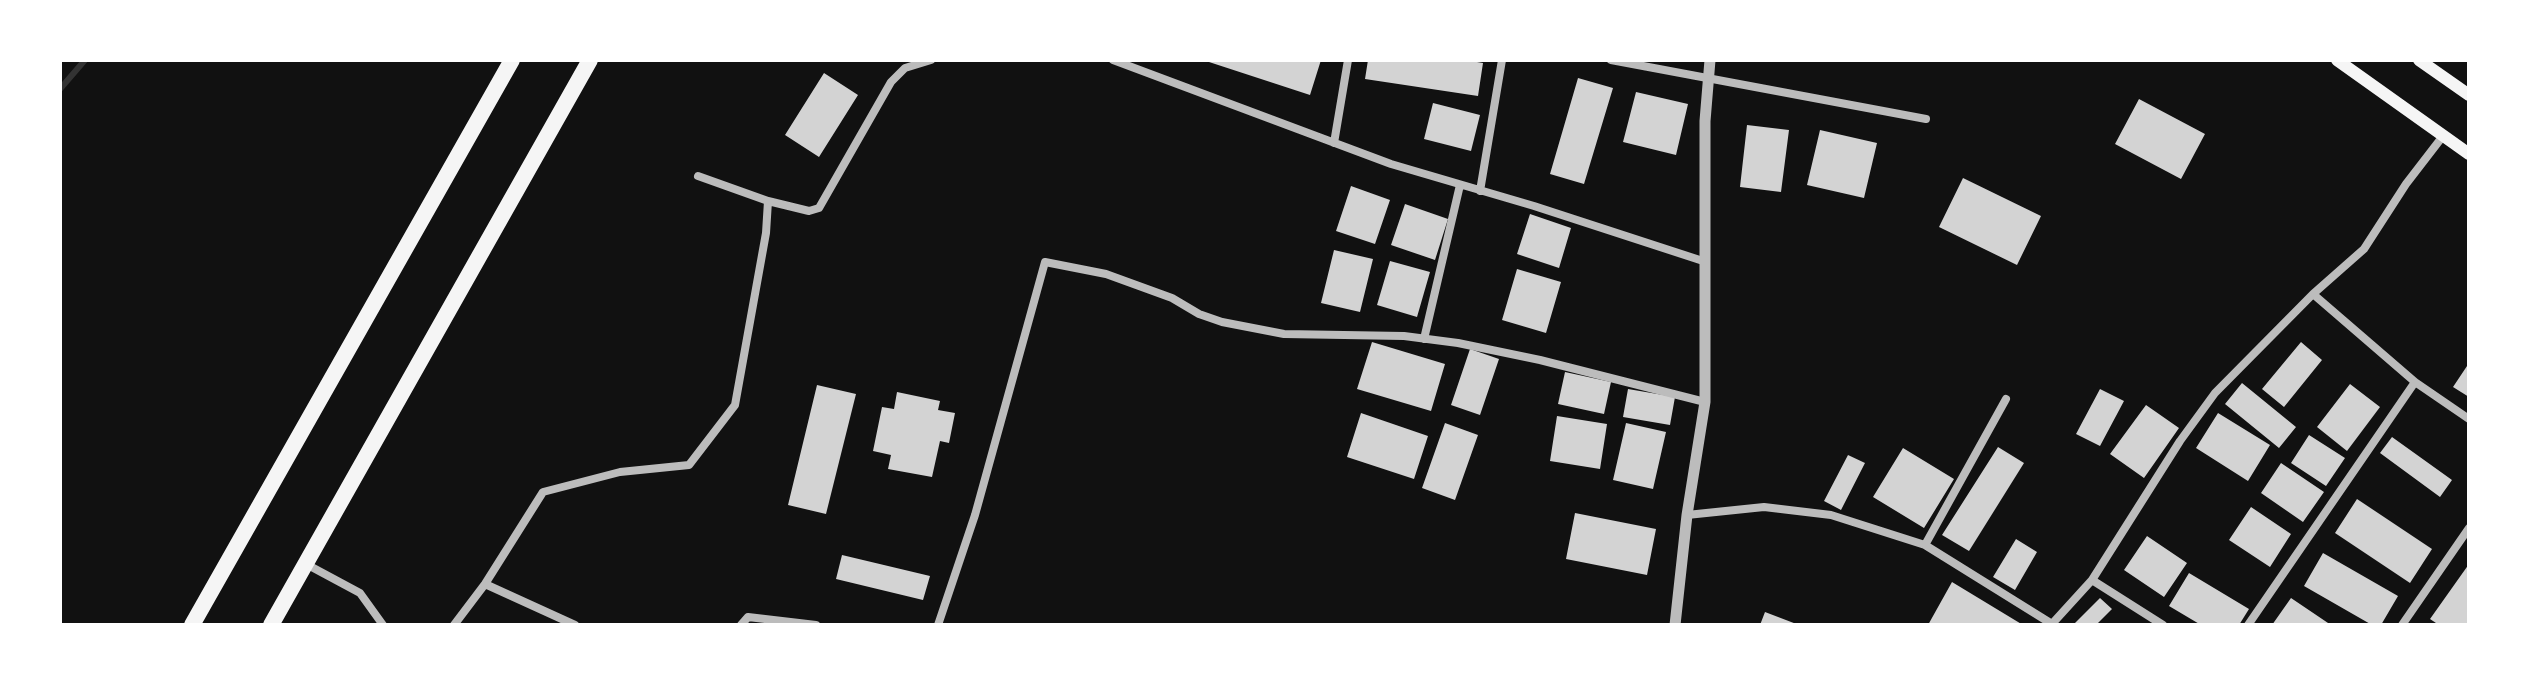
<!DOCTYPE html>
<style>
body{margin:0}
#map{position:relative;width:2529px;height:685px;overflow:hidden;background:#111;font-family:Arial,sans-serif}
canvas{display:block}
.frame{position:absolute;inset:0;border:62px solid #fff;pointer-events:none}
</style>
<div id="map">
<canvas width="2529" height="685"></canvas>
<div class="frame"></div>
</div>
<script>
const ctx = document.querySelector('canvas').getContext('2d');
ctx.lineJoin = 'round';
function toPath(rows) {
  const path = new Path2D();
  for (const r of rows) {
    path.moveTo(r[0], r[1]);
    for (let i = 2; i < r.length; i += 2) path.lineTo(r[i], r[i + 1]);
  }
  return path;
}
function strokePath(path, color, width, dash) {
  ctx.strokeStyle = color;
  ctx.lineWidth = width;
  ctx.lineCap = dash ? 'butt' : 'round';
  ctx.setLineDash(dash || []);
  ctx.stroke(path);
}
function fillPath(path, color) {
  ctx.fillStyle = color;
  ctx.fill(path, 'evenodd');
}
strokePath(toPath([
 [60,89,85,60]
]), '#333', 6);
fillPath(toPath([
 [1210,60,1321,60,1310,95,1209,62],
 [1368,60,1465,60,1483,63,1478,96,1365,79],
 [824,73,858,95,819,157,785,135],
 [1578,78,1613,88,1584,184,1550,174],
 [1636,92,1688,104,1676,155,1623,142],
 [2139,99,2205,134,2181,179,2115,144],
 [1433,103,1480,115,1471,151,1424,139],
 [1747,125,1789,130,1781,192,1740,187],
 [1820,130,1877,143,1864,198,1807,185],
 [1963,178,2041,216,2017,265,1939,227],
 [1351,186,1390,200,1375,244,1336,231],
 [1405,204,1448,219,1435,260,1391,245],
 [1530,214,1571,228,1559,268,1517,254],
 [1334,250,1373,259,1360,312,1321,303],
 [1390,261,1430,272,1417,317,1377,305],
 [1517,269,1561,282,1546,333,1502,320],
 [1372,342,1445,364,1431,411,1357,389],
 [2301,342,2322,360,2284,407,2262,389],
 [1470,349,1499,359,1480,415,1451,405],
 [2469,363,2469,397,2453,387],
 [1565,372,1611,382,1604,414,1558,404],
 [2242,383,2296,427,2279,448,2225,404],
 [2350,384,2380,407,2347,451,2317,427],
 [817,385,856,394,826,514,788,505],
 [1628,389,1675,397,1670,425,1623,417],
 [2100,389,2124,401,2100,446,2076,434],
 [897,392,940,401,938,410,955,413,949,443,940,441,932,477,888,469,891,455,873,451,882,407,894,409],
 [2146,405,2179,428,2144,478,2110,454],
 [1361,413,1428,436,1414,479,1347,457],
 [2218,413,2270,445,2248,481,2196,448],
 [1557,416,1607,424,1600,469,1550,461],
 [1445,423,1478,435,1455,500,1422,488],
 [1626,423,1666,432,1653,489,1613,480],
 [2309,435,2345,458,2326,486,2291,463],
 [2392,437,2452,480,2440,497,2380,453],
 [1998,447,2024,463,1969,551,1942,535],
 [1903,448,1954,479,1924,528,1873,497],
 [1848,455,1865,463,1841,510,1824,501],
 [2281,463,2324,492,2303,522,2261,493],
 [2357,499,2432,549,2410,583,2335,533],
 [2251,507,2291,534,2270,567,2229,540],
 [1575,513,1656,529,1647,575,1566,559],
 [2147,536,2187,563,2164,597,2124,570],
 [2016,539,2037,552,2015,590,1993,577],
 [2323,553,2398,596,2381,625,2372,625,2304,586],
 [842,555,930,576,923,600,836,579],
 [2469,564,2469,625,2439,625,2430,619],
 [2189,573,2249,609,2239,625,2201,625,2169,606],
 [1952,582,2023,625,1928,625],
 [2100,598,2112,609,2096,625,2073,625],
 [2291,598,2331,625,2272,625],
 [1765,612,1799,625,1760,625]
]), '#d3d3d3');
strokePath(toPath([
 [1113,60,1391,164,1534,206,1703,261],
 [1611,60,1926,119],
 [1334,143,1348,60],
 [1480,191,1502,60],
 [768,201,809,211,819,208,891,82,905,68,931,60],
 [2313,294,2415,382,2469,419],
 [1424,339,1460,185],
 [1687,515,1764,507,1831,515,1925,545,2052,624],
 [1925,545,2006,399],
 [306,564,360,593,383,625],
 [2092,580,2163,625],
 [485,584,575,625],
 [454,625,485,584,543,492,620,472,689,465,735,405,766,233,768,201,698,176],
 [741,625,748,617,816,625],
 [938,625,975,515,1045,262,1106,274,1172,298,1199,314,1222,322,1284,334,1404,336,1458,343,1540,360,1705,402],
 [2051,625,2092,580,2180,441,2215,393,2313,294,2364,249,2406,184,2443,136],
 [2248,625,2415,382],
 [2402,625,2469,528]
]), '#bcbcbc', 8);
strokePath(toPath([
 [1675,625,1687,515,1705,402,1705,121,1710,60]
]), '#bcbcbc', 11);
strokePath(toPath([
 [2337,60,2469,154],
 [2419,60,2469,95]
]), '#f5f5f5', 12);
strokePath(toPath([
 [192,625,512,60],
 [271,625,590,60]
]), '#f5f5f5', 16);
</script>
